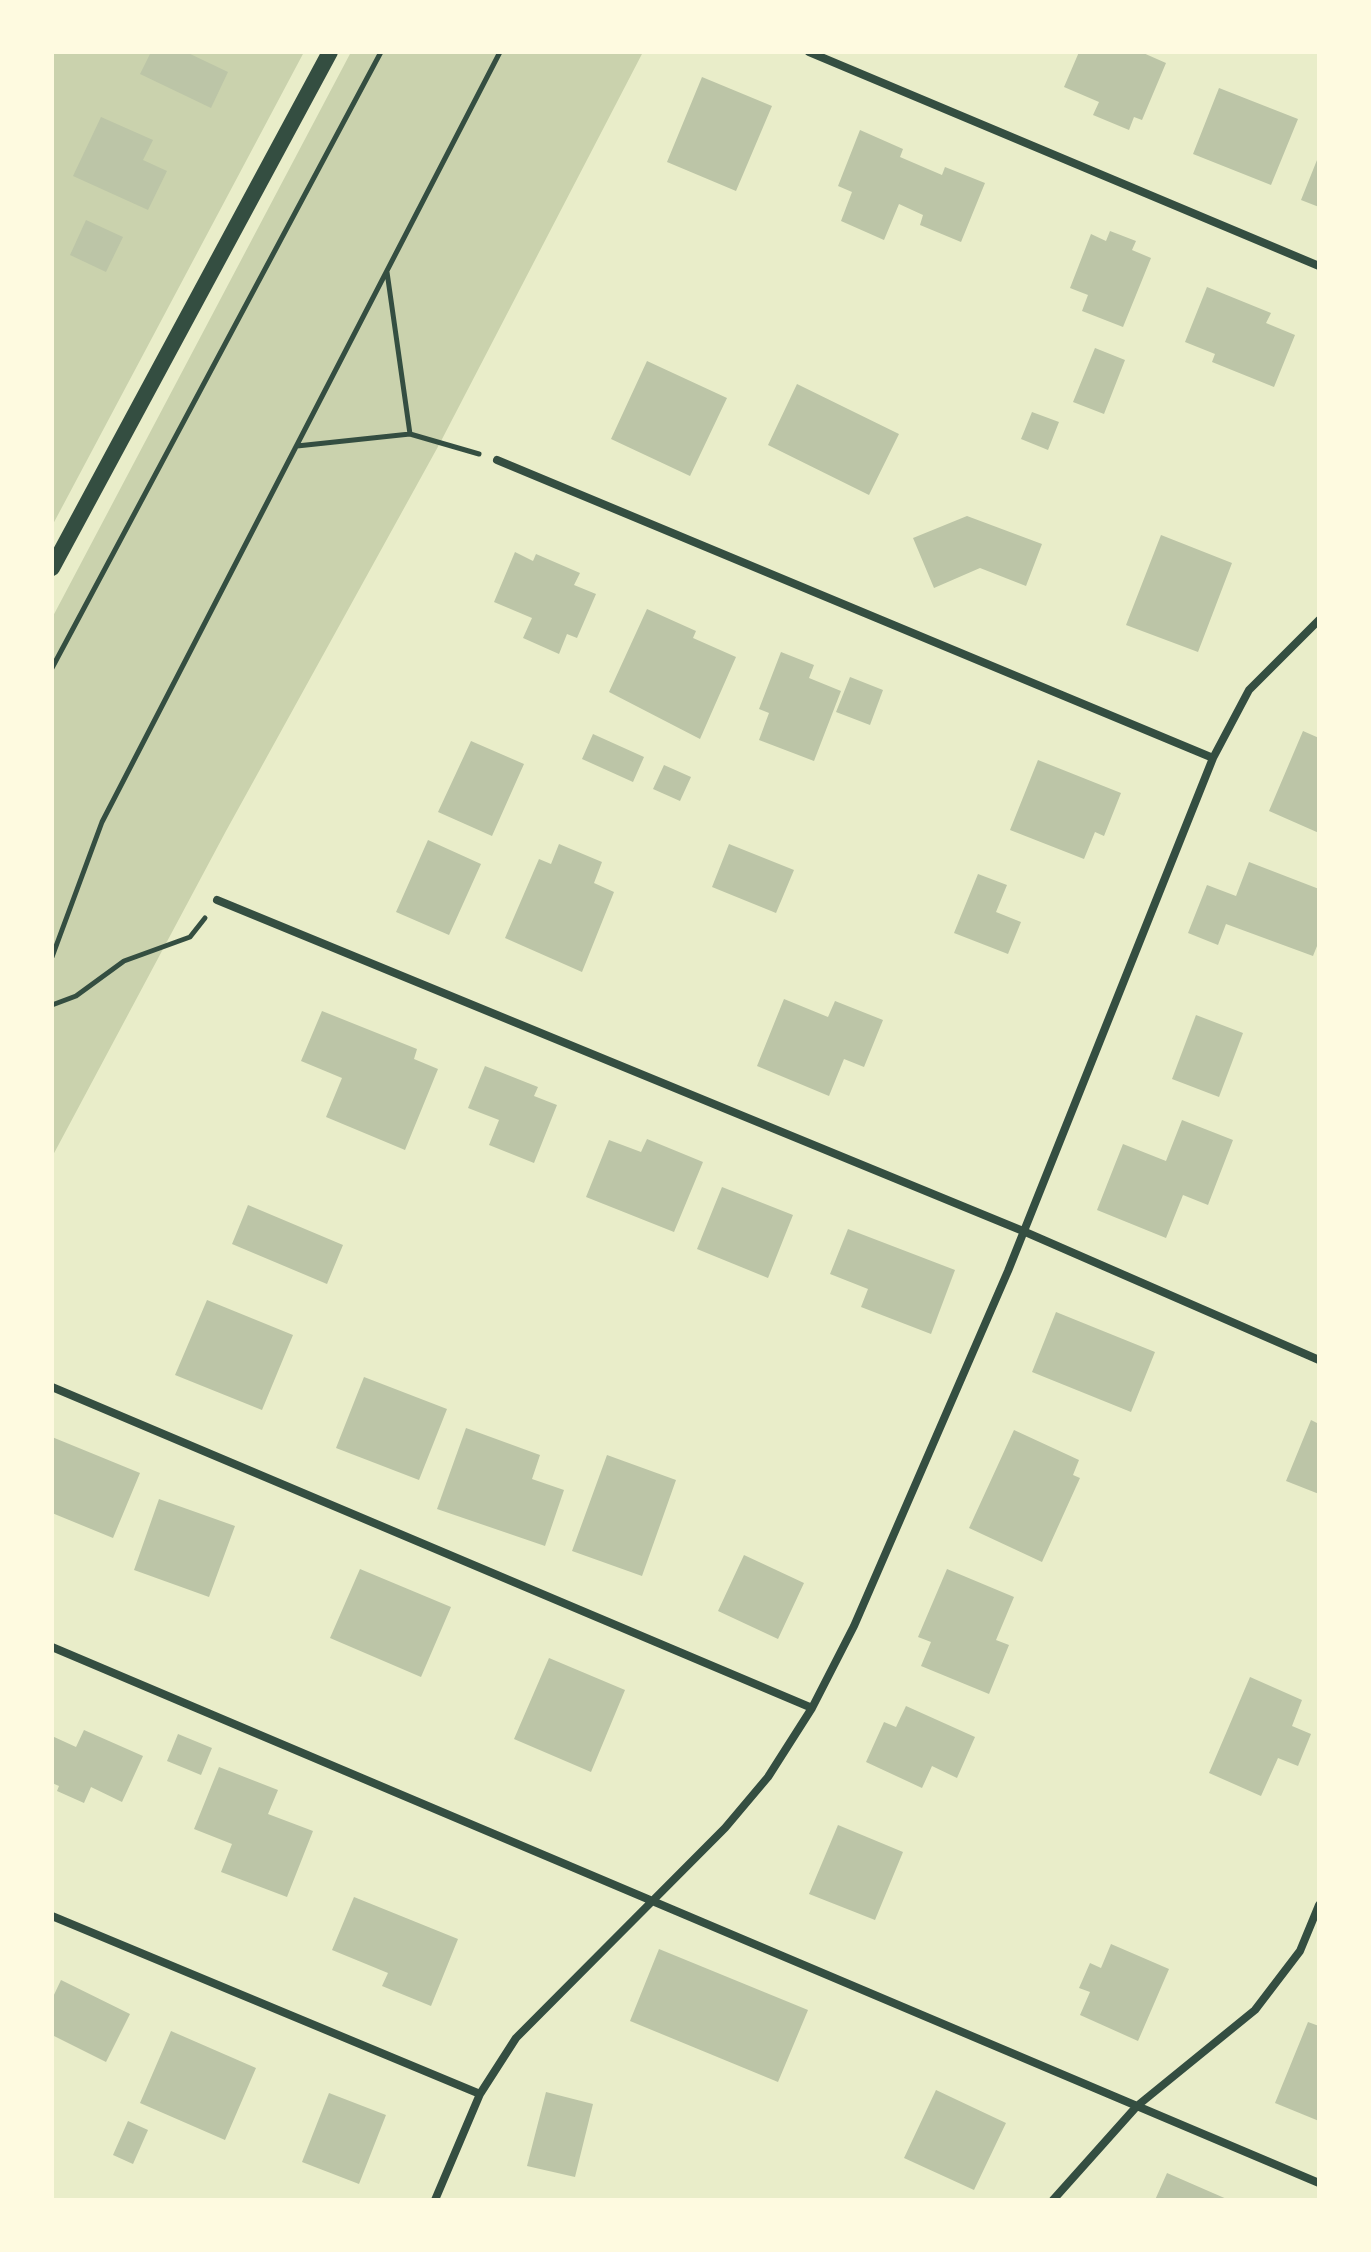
<!DOCTYPE html>
<style>
body{margin:0}
#map{position:relative;width:1371px;height:2252px;overflow:hidden;background:#e9edc9;font-family:"Fira Sans Condensed",sans-serif}
canvas{display:block}
.frame{position:absolute;inset:0;border:54px solid #fefae0;pointer-events:none}
</style>
<div id="map">
<canvas width="1371" height="2252"></canvas>
<div class="frame"></div>
</div>
<script>
const ctx = document.querySelector('canvas').getContext('2d');
ctx.lineJoin = 'round';
function fillPath(path, color) {
  ctx.fillStyle = color;
  ctx.fill(path, 'evenodd');
}
function toPath(rows) {
  const path = new Path2D();
  for (const r of rows) {
    path.moveTo(r[0], r[1]);
    for (let i = 2; i < r.length; i += 2) path.lineTo(r[i], r[i + 1]);
  }
  return path;
}
function strokePath(path, color, width, dash) {
  ctx.strokeStyle = color;
  ctx.lineWidth = width;
  ctx.lineCap = dash ? 'butt' : 'round';
  ctx.setLineDash(dash || []);
  ctx.stroke(path);
}
fillPath(toPath([
 [52,52,304,52,52,526],
 [351,52,643,52,440,443,226,831,52,1157,52,618]
]), '#cad2ad');
fillPath(toPath([
 [151,52,186,52,228,72,211,108,140,74],
 [1079,52,1141,52,1166,63,1142,120,1134,117,1129,130,1093,115,1099,102,1064,87],
 [702,77,772,106,736,191,667,162],
 [1219,88,1298,119,1271,185,1193,154],
 [101,117,153,140,143,160,167,171,148,210,73,176],
 [860,130,903,149,900,157,942,175,945,167,985,183,961,242,920,225,923,215,899,204,884,240,841,221,852,192,838,186],
 [1319,155,1319,207,1301,200],
 [86,220,123,237,106,272,70,255],
 [1110,231,1136,241,1132,250,1151,258,1123,327,1082,311,1088,295,1070,288,1091,234,1106,241],
 [1207,287,1271,313,1266,323,1295,335,1274,387,1212,362,1215,354,1185,342],
 [1095,348,1125,360,1104,414,1073,402],
 [647,361,727,398,690,476,611,439],
 [797,384,899,434,869,495,768,445],
 [1032,412,1059,422,1048,450,1021,439],
 [967,516,1042,544,1026,586,980,568,934,588,913,538],
 [1161,535,1232,563,1198,652,1126,625],
 [515,552,533,561,536,554,580,573,574,585,596,594,577,638,567,634,559,654,523,638,532,618,494,602],
 [647,609,696,631,693,638,736,657,700,739,609,692],
 [781,652,814,665,809,678,841,691,814,761,759,740,769,713,759,709],
 [850,677,883,690,870,725,836,712],
 [1303,731,1319,738,1319,833,1269,811],
 [593,734,644,757,633,782,582,759],
 [471,741,524,764,492,836,438,812],
 [1038,760,1121,793,1104,836,1095,832,1084,859,1010,830],
 [664,765,691,777,680,801,653,789],
 [428,840,481,864,449,935,396,912],
 [559,844,602,862,594,883,614,892,582,972,505,938,539,859,551,864],
 [729,844,794,870,776,913,712,887],
 [1249,862,1319,889,1319,941,1313,956,1226,924,1218,945,1188,933,1207,885,1236,896],
 [978,874,1007,885,996,912,1021,922,1008,954,954,933],
 [784,999,828,1017,835,1001,883,1020,864,1067,844,1059,829,1096,757,1066],
 [322,1011,417,1049,414,1059,438,1069,405,1150,326,1117,342,1078,301,1061],
 [1196,1015,1243,1033,1219,1097,1172,1079],
 [485,1066,538,1087,534,1096,557,1105,534,1163,489,1145,499,1120,468,1108],
 [1182,1120,1233,1140,1208,1205,1183,1195,1166,1238,1097,1210,1123,1144,1166,1161],
 [647,1139,703,1162,674,1232,586,1197,609,1140,641,1152],
 [722,1187,793,1215,768,1278,697,1249],
 [248,1205,343,1245,327,1284,232,1244],
 [848,1229,955,1270,931,1334,861,1307,868,1289,830,1274],
 [207,1300,293,1335,262,1410,175,1375],
 [1056,1312,1155,1352,1131,1412,1032,1372],
 [364,1377,447,1409,419,1480,336,1448],
 [1311,1420,1319,1424,1319,1494,1286,1481],
 [466,1428,540,1455,532,1479,564,1490,545,1546,437,1509],
 [1014,1430,1079,1460,1073,1475,1080,1478,1042,1562,969,1528],
 [52,1437,140,1473,113,1538,52,1513],
 [607,1455,676,1480,642,1576,572,1551],
 [159,1499,235,1526,209,1597,134,1570],
 [744,1555,804,1583,778,1639,718,1611],
 [360,1569,451,1607,421,1677,330,1638],
 [947,1569,1014,1597,996,1640,1009,1645,989,1694,921,1666,931,1642,918,1637],
 [549,1658,625,1690,591,1772,514,1739],
 [1250,1677,1302,1700,1292,1726,1311,1734,1298,1766,1278,1758,1261,1796,1209,1773],
 [906,1706,975,1737,957,1778,932,1766,922,1788,866,1762,884,1722,896,1727],
 [84,1730,143,1756,122,1802,91,1787,84,1803,57,1791,59,1786,52,1783,52,1736,76,1747],
 [178,1734,212,1748,201,1775,167,1761],
 [219,1767,278,1790,268,1814,313,1831,287,1897,221,1872,232,1844,194,1829],
 [838,1825,903,1852,875,1920,809,1894],
 [354,1897,458,1939,431,2006,382,1986,388,1973,332,1950],
 [1111,1944,1169,1969,1138,2041,1080,2015,1090,1992,1079,1988,1090,1963,1101,1968],
 [659,1949,808,2010,778,2082,630,2021],
 [61,1980,130,2014,106,2062,52,2035,52,1999],
 [1308,2022,1319,2026,1319,2121,1275,2103],
 [171,2031,256,2068,225,2140,140,2103],
 [936,2090,1006,2123,974,2190,904,2158],
 [546,2092,593,2104,575,2177,527,2166],
 [329,2093,386,2115,359,2184,302,2162],
 [128,2121,148,2130,133,2164,113,2155],
 [1167,2173,1229,2200,1155,2200]
]), '#bcc5a7');
strokePath(toPath([
 [387,272,410,434],
 [297,446,410,434,479,454],
 [52,668,381,52],
 [52,957,102,822,500,52],
 [52,1005,76,996,124,961,190,937,205,918]
]), '#344e41', 5);
strokePath(toPath([
 [809,52,1319,266],
 [497,460,1213,758],
 [217,900,1023,1231,1319,1360],
 [52,1387,812,1708],
 [52,1647,1319,2183],
 [52,1916,480,2094],
 [435,2200,480,2094,516,2038,725,1828,768,1777,812,1708,854,1626,1008,1271,1213,758,1249,690,1319,620],
 [1053,2200,1137,2106,1255,2010,1300,1951,1319,1905]
]), '#344e41', 8);
strokePath(toPath([
 [52,568,330,52]
]), '#344e41', 16);
</script>
